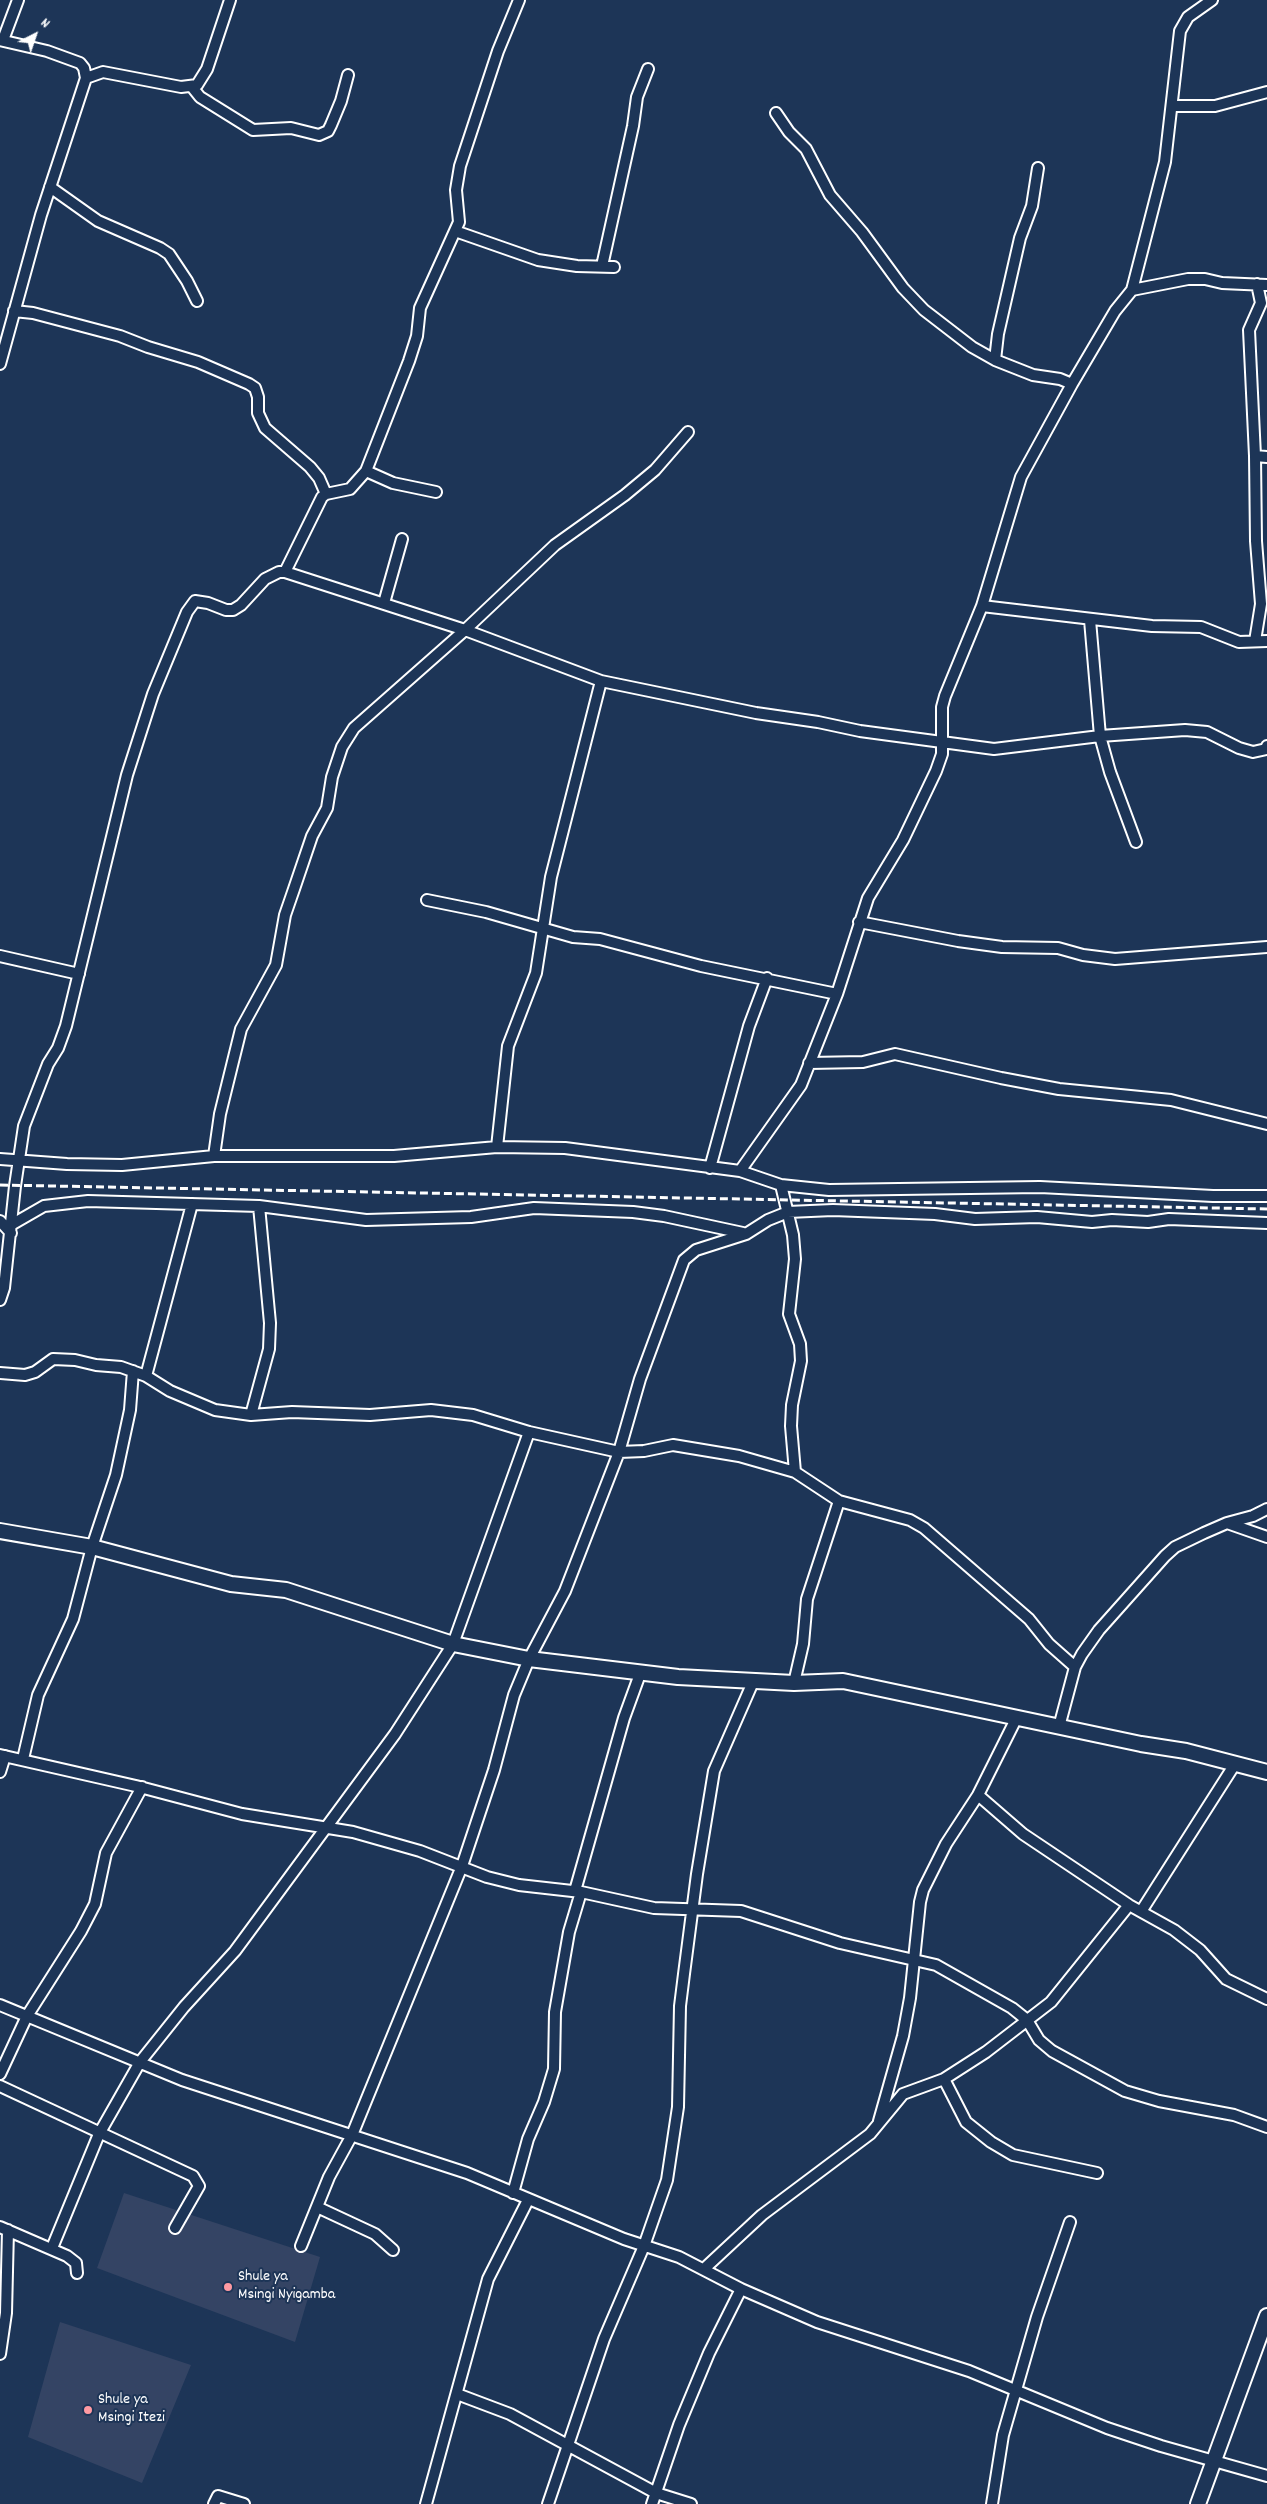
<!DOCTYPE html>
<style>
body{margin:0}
#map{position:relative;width:1267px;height:2504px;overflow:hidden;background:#1d3557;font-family:Dekko,sans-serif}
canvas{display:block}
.north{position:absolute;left:10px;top:10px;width:50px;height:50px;-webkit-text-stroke:4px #1d3557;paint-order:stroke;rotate:41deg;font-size:14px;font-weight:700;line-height:20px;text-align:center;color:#fff}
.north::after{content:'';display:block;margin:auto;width:18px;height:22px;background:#fff;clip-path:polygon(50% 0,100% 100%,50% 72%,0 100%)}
</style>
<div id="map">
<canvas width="1267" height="2504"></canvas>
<div class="north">N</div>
</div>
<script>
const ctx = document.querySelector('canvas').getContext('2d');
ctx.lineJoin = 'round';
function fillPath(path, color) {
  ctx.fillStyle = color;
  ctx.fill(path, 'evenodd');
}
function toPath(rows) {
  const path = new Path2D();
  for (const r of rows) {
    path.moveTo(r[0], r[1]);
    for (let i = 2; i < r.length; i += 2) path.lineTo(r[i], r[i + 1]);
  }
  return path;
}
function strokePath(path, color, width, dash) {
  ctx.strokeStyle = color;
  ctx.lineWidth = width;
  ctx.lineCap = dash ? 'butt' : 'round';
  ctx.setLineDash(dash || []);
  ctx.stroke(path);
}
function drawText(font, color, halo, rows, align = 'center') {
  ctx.font = font + ' Dekko,sans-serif';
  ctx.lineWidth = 4;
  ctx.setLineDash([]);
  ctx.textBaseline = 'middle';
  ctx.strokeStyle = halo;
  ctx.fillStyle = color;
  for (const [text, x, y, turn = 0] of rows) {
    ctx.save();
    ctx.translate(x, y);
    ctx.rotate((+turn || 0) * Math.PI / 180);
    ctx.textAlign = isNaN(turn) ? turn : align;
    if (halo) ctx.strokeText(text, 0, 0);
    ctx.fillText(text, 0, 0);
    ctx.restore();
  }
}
fillPath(toPath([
 [124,2193,320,2257,295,2342,97,2268],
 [60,2322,191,2365,142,2483,28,2437]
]), '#344464');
const street = toPath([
 [0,40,47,51,80,63,84,68,86,78,41,215,0,364],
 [3,40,18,0],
 [86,78,103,72,181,87,197,85,207,69,230,0],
 [192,87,200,97,253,130,291,128,319,135,328,131,331,125,341,101,348,75],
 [1173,106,1215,106,1267,92],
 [776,113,789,132,806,149,830,195,862,232,903,288,924,310,972,347,995,360,1033,375,1060,379,1072,384],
 [50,187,98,221,160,248,169,254,187,281,197,301],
 [455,231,538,260,577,266,614,267],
 [602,266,633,126,637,97,648,69],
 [1132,290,1188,279,1205,279,1222,283,1267,285],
 [14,311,33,313,120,336,148,347,198,362,249,384,255,388,258,397,258,413,265,428,310,467,319,478,326,494],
 [995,360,998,334,1020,238,1032,206,1038,168],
 [1255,456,1267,457],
 [366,471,393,483,436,492],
 [285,572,322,497,326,494,350,489,366,471,409,361,417,336,420,308,459,222,456,190,460,166,498,51,519,0],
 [384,603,402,539],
 [982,606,1152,626,1201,627,1239,642,1267,641],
 [1090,620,1100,736,1110,772,1136,842],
 [1255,641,1261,604,1256,541,1255,456,1249,330,1261,303,1257,284],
 [427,900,486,912,573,937,600,939,701,966,837,994],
 [859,922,958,941,1002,947,1058,948,1083,955,1115,959,1267,947],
 [0,956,79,974],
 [809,1063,863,1062,895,1054,1001,1078,1059,1089,1171,1100,1267,1124],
 [497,1147,508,1046,536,973,551,877,601,681],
 [214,1156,220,1114,241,1029,276,965,285,915,294,889,312,836,327,808,332,777,342,747,354,728,465,630,555,545,625,495,655,470,688,432],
 [0,1159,67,1164,122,1165,214,1156,394,1156,497,1147,565,1148,740,1171,781,1185,829,1190,1040,1187,1213,1196,1267,1196],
 [710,1168,749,1026,767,978],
 [740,1171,801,1085,837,994,868,898,903,840,936,771,942,754,942,707,945,696,982,606,1021,477,1072,384,1115,311,1132,290,1165,162,1180,31,1188,17,1212,0],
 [781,1185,793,1235,795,1259,789,1314,800,1344,801,1361,792,1405,791,1426,795,1472],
 [0,1221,11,1233],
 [11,1225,44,1206,88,1201,259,1206,366,1220,471,1217,534,1208,633,1212,664,1216,743,1233],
 [0,1300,4,1288,15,1186,24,1126,48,1064,58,1048,66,1026,127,775,153,694,187,612,195,601,208,603,226,610,233,610,241,605,265,579,279,572,285,572,465,630,601,681,756,713,818,722,860,731,994,749,1100,736,1185,730,1207,732,1239,748,1253,752,1266,749,1267,746],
 [0,1373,25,1375,35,1372,53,1359,75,1360,96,1365,121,1367,146,1376,170,1391,215,1410,251,1415,292,1412,370,1415,431,1410,473,1415,529,1432,619,1452,644,1451,673,1445,739,1456,795,1472,839,1501,910,1520,924,1528,1029,1619,1049,1644,1075,1667],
 [146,1376,192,1204],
 [251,1415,269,1349,270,1323,259,1206],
 [1227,1523,1267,1537],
 [794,1683,803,1644,807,1599,839,1501],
 [1059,1727,1075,1667,1082,1654,1099,1630,1165,1556,1175,1547,1204,1533,1227,1523,1253,1516,1267,1509],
 [0,1755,136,1786,242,1814,353,1832,420,1851,487,1877,519,1885,581,1892,654,1908,741,1911,840,1943,936,1965,1012,2008,1027,2020,1039,2040,1052,2051,1125,2091,1159,2101,1234,2115,1267,2127],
 [23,1759,38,1695,73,1619,92,1547,116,1475,130,1410,133,1371],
 [0,1772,5,1756],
 [978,1795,1023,1834,1129,1905,1174,1930,1200,1950,1226,1979,1267,1999],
 [575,1891,624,1718,640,1674],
 [1142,1910,1235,1764],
 [0,2005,182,2080,467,2173,624,2239,679,2257,741,2289,817,2322,969,2371,1107,2428,1161,2446,1267,2476],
 [0,2074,27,2016,81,1931,95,1904,106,1853,142,1787],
 [944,2079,966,2122,991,2142,1013,2155,1097,2173],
 [0,2086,193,2176,199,2186,175,2228],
 [879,2121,903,2036,910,1998,920,1902,923,1890,946,1844,978,1795,1016,1719],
 [513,2193,528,2139,544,2102,554,2069,555,2012,569,1932,581,1892],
 [317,2207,375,2234,393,2250],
 [0,2227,67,2256,76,2263,77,2273],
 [301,2246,329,2177,352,2135,462,1866,494,1770,514,1695,529,1659,565,1591,619,1452,640,1379,684,1260,696,1250,746,1234,768,1220,788,1212,833,1210,935,1214,975,1219,1037,1217,1092,1222,1112,1220,1148,1222,1169,1219,1267,1223],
 [52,2248,99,2134,140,2062,184,2007,235,1951,395,1734,453,1644,529,1432],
 [705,2268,762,2215,870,2134,903,2094,944,2079,986,2052,1051,2002,1129,1905],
 [0,2354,6,2313,8,2230],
 [457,2394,510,2414,656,2493,691,2504],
 [214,2504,218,2496,244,2504],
 [426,2504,488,2279,528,2200],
 [548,2504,604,2339,644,2246,667,2180,678,2107,680,2006,684,1974,697,1874,714,1771,753,1682],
 [652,2504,679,2425,709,2353,741,2289],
 [992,2504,1003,2435,1037,2317,1070,2222]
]);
const secondary = toPath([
 [0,1531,92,1547,231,1584,286,1590,453,1644,529,1659,678,1677,794,1683,843,1681,1141,1744,1186,1751,1267,1772],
 [1198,2504,1267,2316]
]);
strokePath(street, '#fff', 14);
strokePath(secondary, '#fff', 18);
strokePath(street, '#1d3557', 10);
strokePath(secondary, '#1d3557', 14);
strokePath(toPath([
 [0,1185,1267,1209]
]), '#fff', 3, [8, 4]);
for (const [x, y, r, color] of [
 [228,2287,5,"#ff9aa2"],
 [88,2410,5,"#ff9aa2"]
]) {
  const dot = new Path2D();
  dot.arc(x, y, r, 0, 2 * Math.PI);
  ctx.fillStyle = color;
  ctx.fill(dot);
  strokePath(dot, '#1d3557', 2);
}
drawText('16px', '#fff', '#1d3557', [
 ["Shule ya",238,2278],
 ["Msingi Nyigamba",238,2296],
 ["Shule ya",98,2401],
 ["Msingi Itezi",98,2419]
], 'left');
</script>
